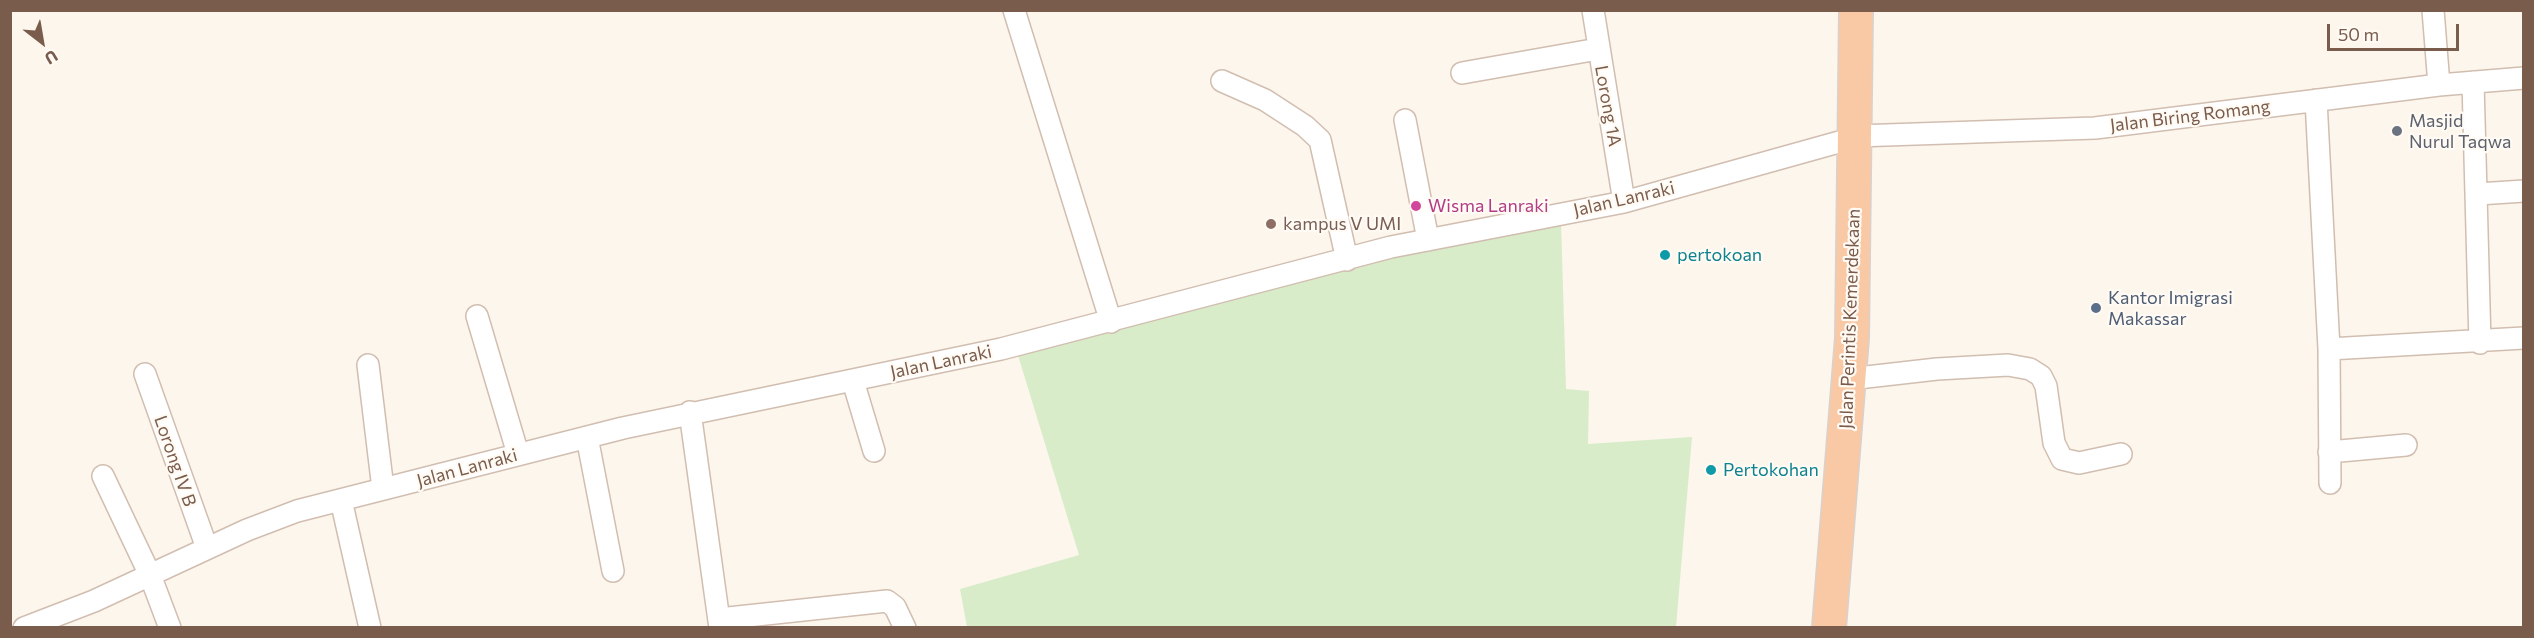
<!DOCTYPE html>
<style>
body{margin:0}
#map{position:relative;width:2534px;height:638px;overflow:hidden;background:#fdf6ec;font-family:Commissioner,sans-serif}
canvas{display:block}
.frame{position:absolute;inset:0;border:12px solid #7a5c4d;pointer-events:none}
.north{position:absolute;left:12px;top:12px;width:60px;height:60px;-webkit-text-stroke:4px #fffaf3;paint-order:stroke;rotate:149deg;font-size:16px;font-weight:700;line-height:24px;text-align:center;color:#7a5c4d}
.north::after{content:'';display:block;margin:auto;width:21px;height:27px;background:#7a5c4d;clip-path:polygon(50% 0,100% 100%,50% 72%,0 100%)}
.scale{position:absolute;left:2327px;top:24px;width:132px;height:27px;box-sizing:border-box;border:3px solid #7a5c4d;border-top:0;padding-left:8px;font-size:18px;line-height:21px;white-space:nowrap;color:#7a5c4d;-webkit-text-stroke:4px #fffaf3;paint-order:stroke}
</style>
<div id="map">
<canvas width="2534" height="638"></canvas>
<div class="frame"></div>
<div class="north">U</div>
<div class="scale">50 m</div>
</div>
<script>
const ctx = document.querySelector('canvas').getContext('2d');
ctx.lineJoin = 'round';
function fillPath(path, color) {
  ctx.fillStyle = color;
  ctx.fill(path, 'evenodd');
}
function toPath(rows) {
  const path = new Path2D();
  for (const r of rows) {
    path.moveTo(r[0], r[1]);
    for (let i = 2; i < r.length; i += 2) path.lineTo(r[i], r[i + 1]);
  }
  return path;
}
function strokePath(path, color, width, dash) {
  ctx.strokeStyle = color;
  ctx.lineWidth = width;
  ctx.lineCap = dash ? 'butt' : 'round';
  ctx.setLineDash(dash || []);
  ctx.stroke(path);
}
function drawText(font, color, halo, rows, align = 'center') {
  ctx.font = font + ' Commissioner,sans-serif';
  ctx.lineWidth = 4.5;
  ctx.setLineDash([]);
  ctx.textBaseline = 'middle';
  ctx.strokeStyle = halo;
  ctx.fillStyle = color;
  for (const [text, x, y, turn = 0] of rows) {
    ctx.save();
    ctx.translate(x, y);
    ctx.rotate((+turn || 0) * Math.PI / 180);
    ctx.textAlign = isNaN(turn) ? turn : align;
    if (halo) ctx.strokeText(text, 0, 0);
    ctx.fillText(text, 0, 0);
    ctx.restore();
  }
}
fillPath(toPath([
 [1561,221,1566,389,1589,391,1588,444,1692,437,1676,627,967,627,960,589,1079,555,1013,339]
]), '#d8ecc9');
const minor = toPath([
 [1014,10,1111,322],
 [1593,10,1624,202],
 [2433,10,2439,85],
 [1462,73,1598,49],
 [1222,81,1265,100,1305,126,1320,140,1347,260],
 [2473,82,2480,343],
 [2316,100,2329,349,2330,483],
 [1405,120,1428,240],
 [1856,136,2095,128,2439,85,2524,78],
 [2478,194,2524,191],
 [477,316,518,454],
 [2329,349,2524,338],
 [368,365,383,489],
 [145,374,207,548],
 [1849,379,1937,369,2008,365,2030,369,2041,376,2046,386,2054,443,2062,459,2079,463,2121,454],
 [853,381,874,451],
 [690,412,720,628],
 [587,437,613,571],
 [2329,452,2406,445],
 [103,476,150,575,170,628],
 [341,500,370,628],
 [719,619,887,601,895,607,905,628],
 [24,628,94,601,247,530,297,511,623,428,1001,349,1391,247,1624,202,1839,142]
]);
const trunk = toPath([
 [1829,628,1852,338,1856,10]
]);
strokePath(minor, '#d1beb0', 24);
strokePath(trunk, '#dad1cd', 36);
strokePath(minor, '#fff', 21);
strokePath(trunk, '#f9c8a4', 33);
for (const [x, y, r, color] of [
 [2397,131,6,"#6b7280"],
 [1416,206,6,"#d1479c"],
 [1271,224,6,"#8d6e63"],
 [1665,255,6,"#0f9aa8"],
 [2096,308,6,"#5c6f8a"],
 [1711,470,6,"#0f9aa8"]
]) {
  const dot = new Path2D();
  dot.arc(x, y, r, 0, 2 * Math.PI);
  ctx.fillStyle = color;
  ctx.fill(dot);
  strokePath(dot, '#fffaf3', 2);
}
drawText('18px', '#7a5c4d', '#fffaf3', [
 ["Lorong 1A",1608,106,80],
 ["Jalan Biring Romang",2190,116,-7],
 ["Jalan Lanraki",1624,199,-13],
 ["Jalan Perintis Kemerdekaan",1850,319,-88],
 ["Jalan Lanraki",941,362,-12],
 ["Lorong IV B",175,461,71],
 ["Jalan Lanraki",467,468,-15]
]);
drawText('18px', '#5b616d', '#fffaf3', [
 ["Masjid",2409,121],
 ["Nurul Taqwa",2409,142]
], 'left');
drawText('18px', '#b23c85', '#fffaf3', [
 ["Wisma Lanraki",1428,206]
], 'left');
drawText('18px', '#785e54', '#fffaf3', [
 ["kampus V UMI",1283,224]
], 'left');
drawText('18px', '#0d838f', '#fffaf3', [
 ["pertokoan",1677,255],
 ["Pertokohan",1723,470]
], 'left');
drawText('18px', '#4e5e75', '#fffaf3', [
 ["Kantor Imigrasi",2108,298],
 ["Makassar",2108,319]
], 'left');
</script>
